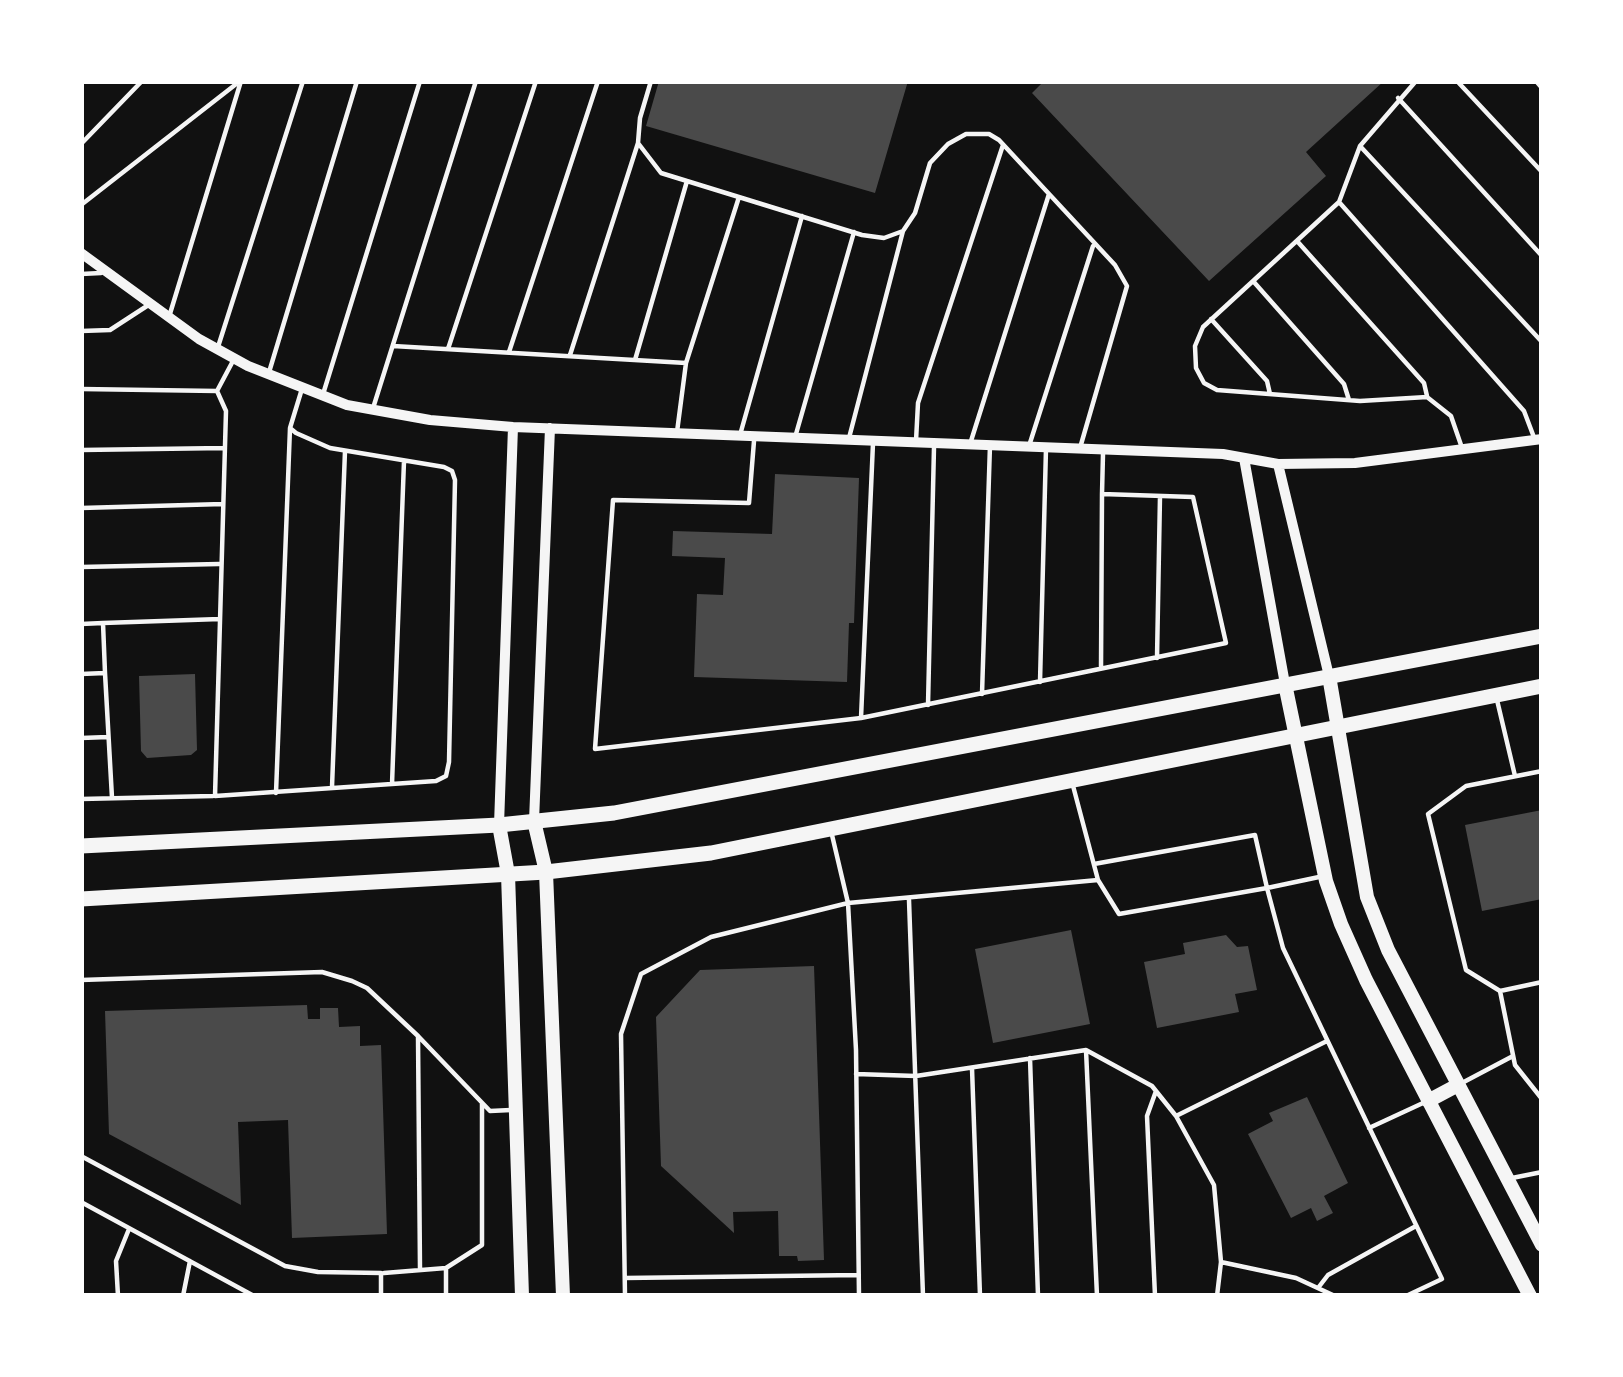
<!DOCTYPE html>
<style>
body{margin:0}
#map{position:relative;width:1623px;height:1377px;overflow:hidden;background:#111;font-family:Lato,sans-serif}
canvas{display:block}
.frame{position:absolute;inset:0;border:84px solid #fff;pointer-events:none}
</style>
<div id="map">
<canvas width="1623" height="1377"></canvas>
<div class="frame"></div>
</div>
<script>
const ctx = document.querySelector('canvas').getContext('2d');
ctx.lineJoin = 'round';
function fillPath(path, color) {
  ctx.fillStyle = color;
  ctx.fill(path, 'evenodd');
}
function toPath(rows) {
  const path = new Path2D();
  for (const r of rows) {
    path.moveTo(r[0], r[1]);
    for (let i = 2; i < r.length; i += 2) path.lineTo(r[i], r[i + 1]);
  }
  return path;
}
function strokePath(path, color, width, dash) {
  ctx.strokeStyle = color;
  ctx.lineWidth = width;
  ctx.lineCap = dash ? 'butt' : 'round';
  ctx.setLineDash(dash || []);
  ctx.stroke(path);
}
fillPath(toPath([
 [659,81,908,81,875,193,646,126],
 [1044,81,1384,81,1306,152,1326,176,1209,281,1032,93],
 [775,474,859,478,854,623,849,623,847,682,694,677,697,594,723,595,725,558,672,556,673,531,772,534],
 [195,674,197,750,191,755,147,758,141,751,139,676],
 [1542,810,1542,899,1482,911,1465,825],
 [1071,930,1090,1024,993,1043,975,949],
 [1226,935,1237,947,1248,946,1257,990,1235,994,1239,1012,1157,1028,1144,962,1185,954,1183,943],
 [814,966,824,1260,798,1261,797,1256,779,1256,778,1211,733,1212,734,1233,661,1166,656,1017,700,970],
 [307,1005,308,1019,320,1019,320,1008,338,1008,339,1027,360,1026,360,1046,381,1045,387,1234,292,1238,288,1120,238,1122,241,1205,109,1134,105,1011],
 [1307,1097,1348,1183,1324,1196,1333,1213,1317,1221,1311,1208,1291,1218,1248,1134,1273,1121,1269,1113]
]), '#4a4a4a');
strokePath(toPath([
 [651,81,640,118,638,143,661,173,862,235,884,238,903,231,915,213,930,163,948,144,966,134,989,134,999,140,1115,265,1127,286,1080,448],
 [1416,81,1360,146,1339,202,1203,327,1195,346,1196,368,1204,383,1217,390,1360,401,1427,397,1451,416,1461,445],
 [1457,81,1542,172],
 [1536,81,1542,88],
 [1398,98,1542,256],
 [81,144,142,81],
 [1360,146,1542,342],
 [1339,202,1524,411,1535,440],
 [81,205,240,81],
 [1297,241,1424,383,1427,396],
 [81,274,101,273],
 [1253,281,1344,384,1349,400],
 [169,317,241,81],
 [1211,319,1267,381,1270,394],
 [81,331,110,330,150,304],
 [393,346,686,363],
 [448,349,536,81],
 [217,350,303,81],
 [509,352,598,81],
 [570,355,638,143],
 [635,360,687,181],
 [270,369,357,81],
 [81,389,217,391,234,359],
 [217,391,226,411,215,796,436,781,446,776,449,762,455,480,452,471,444,467,330,448,296,433,290,428,301,392],
 [324,391,420,81],
 [374,405,476,81],
 [677,432,686,363,739,197],
 [796,434,854,232],
 [740,435,802,216],
 [849,438,903,231],
 [754,441,749,503,613,500,595,749,861,718,873,443],
 [916,441,918,403,1003,145],
 [971,441,1049,194],
 [1029,446,1093,246],
 [81,450,225,448],
 [81,508,223,504],
 [81,567,219,564],
 [103,623,220,619],
 [81,624,103,623,105,673],
 [1157,658,1160,496],
 [1101,668,1102,494],
 [81,674,105,673,112,798],
 [1040,682,1046,448],
 [982,694,990,445],
 [1497,700,1515,776],
 [928,705,934,447],
 [861,718,1226,643,1193,497,1102,494,1103,454],
 [81,738,108,737],
 [1542,771,1466,786,1428,814,1466,970,1500,991,1542,982],
 [1072,782,1098,880,1119,914,1267,888,1255,835,1094,864],
 [392,784,404,461],
 [332,787,345,451],
 [276,793,290,428],
 [81,799,213,796],
 [832,835,848,903,856,1050,859,1296],
 [1319,877,1267,888,1283,948,1442,1279,1406,1296],
 [909,900,923,1296],
 [81,980,322,972,352,981,367,988,418,1036,490,1111,511,1110],
 [1500,991,1515,1065,1542,1099],
 [418,1036,420,1270],
 [1086,1050,1097,1296],
 [1030,1058,1038,1296],
 [972,1068,980,1296],
 [856,1074,916,1076,1086,1050,1152,1086,1176,1116],
 [1460,1084,1513,1056],
 [1369,1128,1423,1103],
 [81,1156,285,1266,318,1272,381,1273,381,1296],
 [1512,1178,1542,1172],
 [81,1202,254,1296],
 [1221,1262,1214,1185,1176,1116,1327,1041],
 [446,1268,482,1245,482,1104],
 [384,1273,446,1268,446,1296],
 [625,1278,858,1275],
 [1318,1288,1328,1275,1416,1226],
 [118,1296,116,1261,129,1229],
 [183,1296,190,1261],
 [625,1296,621,1034,641,974,711,937,848,903,1098,880],
 [1155,1296,1147,1116,1156,1091],
 [1217,1296,1221,1262,1296,1278,1335,1296]
]), '#f5f5f5', 4.5);
strokePath(toPath([
 [81,253,199,339,248,366,347,405,430,420,513,427,1223,454,1278,464,1355,463,1542,439],
 [1244,458,1285,684],
 [1278,464,1329,676],
 [534,821,550,428],
 [499,825,513,427]
]), '#f5f5f5', 10);
strokePath(toPath([
 [1329,676,1367,897,1388,950,1542,1245],
 [1285,684,1326,881,1341,924,1366,980,1530,1296],
 [534,821,546,872,563,1296],
 [499,825,508,874,522,1296],
 [1428,1101,1458,1085]
]), '#f5f5f5', 14);
strokePath(toPath([
 [81,846,499,825,614,813,1542,636],
 [81,899,546,872,711,853,1542,686]
]), '#f5f5f5', 15);
</script>
